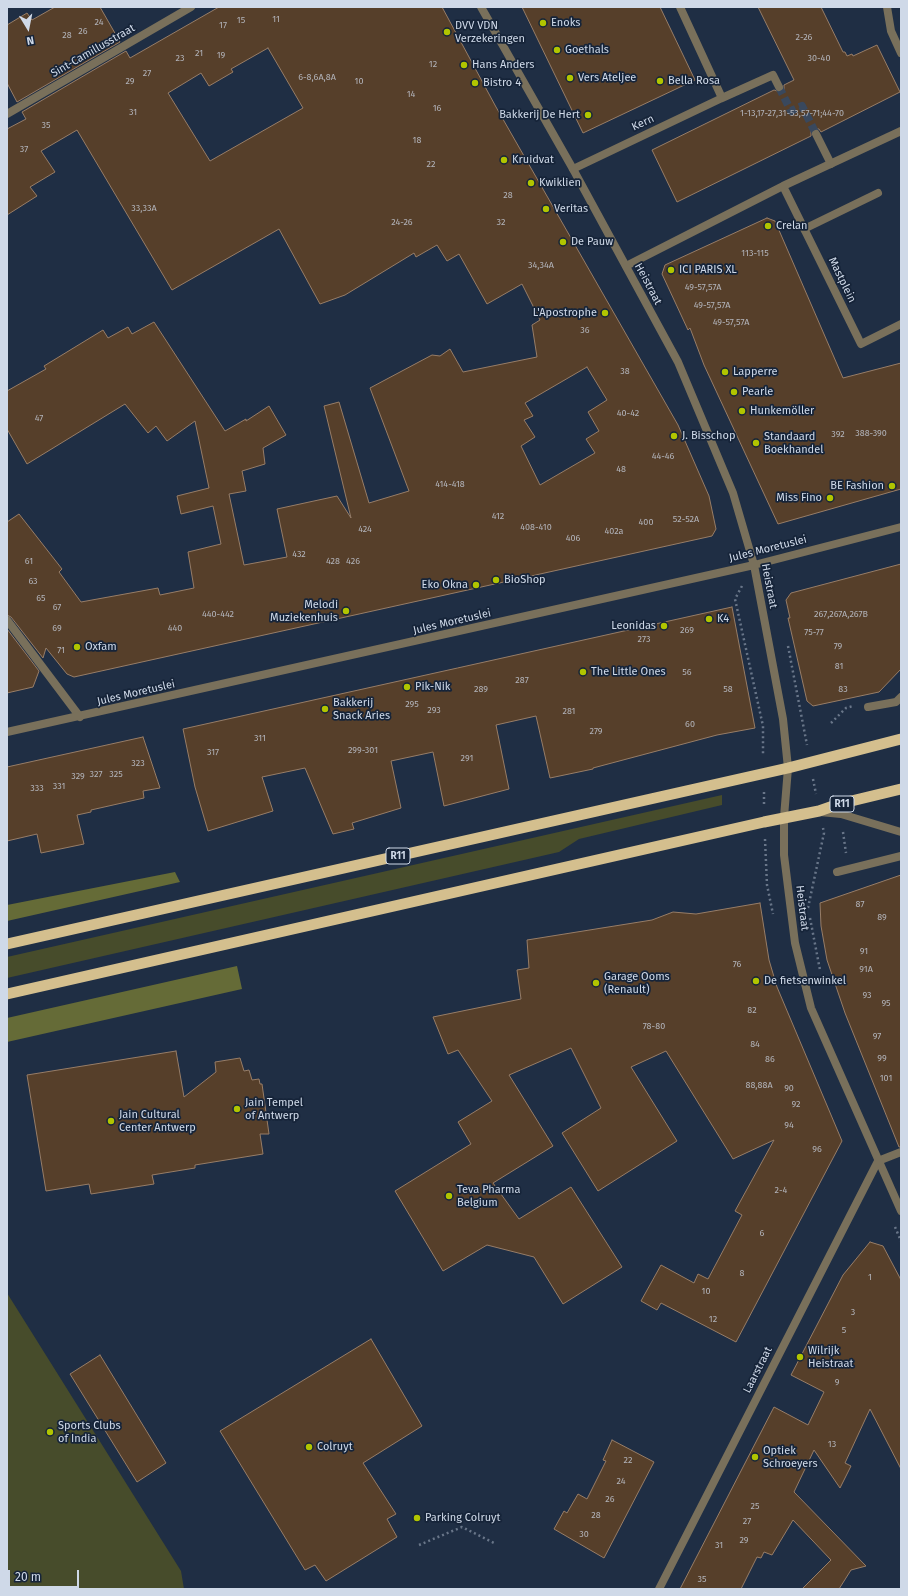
<!DOCTYPE html>
<meta charset="utf-8">
<style>
body{margin:0}
#map{position:relative;width:908px;height:1596px;overflow:hidden;background:#1f2e44;font-family:"Fira Sans",sans-serif}
canvas{display:block}
.frame{position:absolute;inset:0;border:8px solid #cfd9e8;pointer-events:none}
.north{position:absolute;left:8px;top:8px;width:40px;height:40px;-webkit-text-stroke:3px #162439;paint-order:stroke;rotate:170deg;font-size:11px;font-weight:700;line-height:16px;text-align:center;color:#cfd9e8}
.north::after{content:'';display:block;margin:auto;width:14px;height:18px;background:#cfd9e8;clip-path:polygon(50% 0,100% 100%,50% 72%,0 100%)}
.scale{position:absolute;left:8px;top:1570px;width:71px;height:18px;box-sizing:border-box;border:2px solid #cfd9e8;border-top:0;padding-left:5px;font-size:12px;line-height:14px;white-space:nowrap;color:#cfd9e8;-webkit-text-stroke:3px #162439;paint-order:stroke}
</style>
<div id="map">
<canvas width="908" height="1596"></canvas>
<div class="frame"></div>
<div class="north">N</div>
<div class="scale">20 m</div>
</div>
<script>
const ctx = document.querySelector('canvas').getContext('2d');
ctx.lineJoin = 'round';
function fillPath(path, color) {
  ctx.fillStyle = color;
  ctx.fill(path, 'evenodd');
}
function toPath(rows) {
  const path = new Path2D();
  for (const r of rows) {
    path.moveTo(r[0], r[1]);
    for (let i = 2; i < r.length; i += 2) path.lineTo(r[i], r[i + 1]);
  }
  return path;
}
function strokePath(path, color, width, dash) {
  ctx.strokeStyle = color;
  ctx.lineWidth = width;
  ctx.lineCap = dash ? 'butt' : 'round';
  ctx.setLineDash(dash || []);
  ctx.stroke(path);
}
function drawText(font, color, halo, rows, align = 'center') {
  ctx.font = font + ' "Fira Sans",sans-serif';
  ctx.lineWidth = 3.5;
  ctx.setLineDash([]);
  ctx.textBaseline = 'middle';
  ctx.strokeStyle = halo;
  ctx.fillStyle = color;
  for (const [text, x, y, turn = 0] of rows) {
    ctx.save();
    ctx.translate(x, y);
    ctx.rotate((+turn || 0) * Math.PI / 180);
    ctx.textAlign = isNaN(turn) ? turn : align;
    if (halo) ctx.strokeText(text, 0, 0);
    ctx.fillText(text, 0, 0);
    ctx.restore();
  }
}
fillPath(toPath([
 [722,795,722,805,579,839,559,852,7,978,7,957],
 [7,1293,181,1571,184,1589,7,1589]
]), '#474c2b');
fillPath(toPath([
 [175,872,180,882,7,921,7,905],
 [237,966,242,989,7,1042,7,1018]
]), '#656b37');
const building = toPath([
 [55,7,100,7,120,42,17,102,7,83,7,25,27,13,32,20,55,7],
 [219,7,442,7,496,107,678,425,709,496,716,529,712,536,74,677,67,674,46,648,43,658,11,617,7,615,7,522,19,514,62,569,59,572,81,602,158,588,160,595,194,588,188,552,221,544,213,506,181,514,177,496,209,488,195,421,167,441,156,426,148,433,125,404,27,464,7,429,7,391,46,369,44,366,103,330,108,338,128,327,132,334,154,322,225,431,246,419,246,421,269,406,286,435,263,448,265,464,242,471,246,491,229,494,244,565,287,557,277,509,337,496,351,518,324,406,339,402,369,503,409,491,370,388,432,355,440,356,450,349,463,372,537,357,532,325,540,320,522,284,487,304,459,254,447,261,437,245,416,257,414,253,345,295,320,304,279,229,172,290,77,130,41,151,55,172,30,187,37,196,7,215,7,129,26,119,22,112,126,51,130,58,219,7],
 [268,48,303,108,210,161,168,93,201,73,209,86,233,72,231,69,268,48],
 [587,367,607,400,588,412,599,431,586,439,595,453,540,485,521,446,535,437,524,420,533,416,525,403,587,367],
 [522,7,660,7,695,80,583,133,522,7],
 [758,7,821,7,843,52,845,52,847,56,852,54,853,56,877,45,900,92,821,132,819,129,814,129,811,131,811,136,677,202,652,150,774,90,781,92,784,90,784,85,794,80,758,7],
 [767,218,775,221,843,378,901,363,901,489,778,524,704,365,690,328,688,330,662,274,665,265,767,218],
 [901,564,901,669,879,692,813,706,807,701,788,618,790,618,786,600,791,593,901,564],
 [732,607,755,728,717,735,593,768,593,769,550,778,536,716,496,725,509,789,444,806,433,752,391,761,401,808,352,823,354,829,333,834,305,768,262,777,273,811,208,831,195,787,183,729,732,607],
 [7,629,39,671,33,687,7,693,7,629],
 [143,737,160,788,143,791,144,798,91,810,91,812,77,815,84,844,41,853,37,834,7,841,7,767,143,737],
 [901,875,901,1147,899,1147,845,1013,827,960,821,926,820,903,901,875],
 [760,903,769,960,777,987,842,1141,736,1342,661,1303,657,1310,641,1301,661,1265,694,1283,698,1274,708,1279,742,1215,735,1211,774,1140,733,1159,666,1051,631,1067,677,1141,598,1191,562,1133,601,1108,571,1048,509,1075,553,1146,493,1183,519,1219,571,1187,622,1267,563,1304,534,1257,487,1245,443,1271,395,1191,471,1144,458,1122,492,1101,458,1050,448,1054,433,1017,521,999,517,970,529,968,527,940,652,920,673,912,696,914,760,903],
 [176,1051,184,1097,216,1072,215,1062,240,1058,244,1071,249,1070,252,1080,259,1079,260,1084,262,1084,269,1134,260,1134,263,1154,195,1165,195,1168,152,1175,154,1184,91,1194,89,1184,46,1191,27,1075,176,1051],
 [870,1242,883,1246,901,1280,901,1469,870,1409,845,1463,851,1466,840,1488,814,1450,794,1492,866,1566,851,1570,839,1589,802,1589,831,1560,793,1520,772,1555,764,1552,761,1558,757,1557,741,1589,680,1589,774,1407,808,1425,824,1392,791,1375,843,1275,870,1242],
 [371,1339,422,1426,363,1463,396,1514,387,1519,397,1537,326,1581,315,1565,305,1570,220,1431,371,1339],
 [100,1355,166,1463,137,1482,70,1374,100,1355],
 [612,1440,654,1462,604,1558,554,1529,564,1511,567,1513,578,1494,587,1499,606,1461,603,1460,612,1440]
]);
fillPath(building, '#563f2a');
strokePath(building, '#977d67', 1);
strokePath(toPath([
 [779,87,791,111,802,106,816,134]
]), '#39485d', 8, [8, 4]);
strokePath(toPath([
 [742,586,735,599,763,726,763,756],
 [788,646,807,745],
 [831,723,846,708,853,706],
 [813,779,816,794],
 [764,804,764,791],
 [843,832,846,853],
 [765,839,767,885,773,914],
 [808,908,824,833,823,828],
 [810,918,820,970],
 [895,1227,901,1241],
 [419,1545,462,1527,494,1543]
]), '#697689', 2.5, [2, 3]);
strokePath(toPath([
 [804,229,878,193]
]), '#79705b', 8);
strokePath(toPath([
 [722,98,773,75,779,87],
 [816,134,831,164],
 [573,169,722,98,680,7]
]), '#79705b', 8);
strokePath(toPath([
 [887,7,891,31,901,53],
 [7,114,191,7],
 [783,186,861,344,901,324],
 [626,266,783,186,901,131],
 [7,620,80,717],
 [868,707,896,702,901,697],
 [820,812,841,814,901,832],
 [837,872,901,856],
 [659,1589,878,1161,901,1152]
]), '#79705b', 8);
strokePath(toPath([
 [481,7,573,169,678,362,733,493,754,565,783,719,788,768,784,817,784,855,795,943,811,1008,901,1211],
 [7,732,754,565,901,527]
]), '#79705b', 8);
strokePath(toPath([
 [7,944,788,768,901,739],
 [7,994,764,822,819,811,839,804,901,789]
]), '#d4bf8e', 11);
for (const [x, y, r, color] of [
 [543,23,4,"#b1c500"],
 [447,32,4,"#b1c500"],
 [557,50,4,"#b1c500"],
 [464,65,4,"#b1c500"],
 [570,78,4,"#b1c500"],
 [660,81,4,"#b1c500"],
 [475,83,4,"#b1c500"],
 [588,115,4,"#b1c500"],
 [504,160,4,"#b1c500"],
 [531,183,4,"#b1c500"],
 [546,209,4,"#b1c500"],
 [768,226,4,"#b1c500"],
 [563,242,4,"#b1c500"],
 [671,270,4,"#b1c500"],
 [605,313,4,"#b1c500"],
 [725,372,4,"#b1c500"],
 [734,392,4,"#b1c500"],
 [742,411,4,"#b1c500"],
 [674,436,4,"#b1c500"],
 [756,443,4,"#b1c500"],
 [892,486,4,"#b1c500"],
 [830,498,4,"#b1c500"],
 [496,580,4,"#b1c500"],
 [476,585,4,"#b1c500"],
 [346,611,4,"#b1c500"],
 [709,619,4,"#b1c500"],
 [664,626,4,"#b1c500"],
 [77,647,4,"#b1c500"],
 [583,672,4,"#b1c500"],
 [407,687,4,"#b1c500"],
 [325,709,4,"#b1c500"],
 [756,981,4,"#b1c500"],
 [596,983,4,"#b1c500"],
 [237,1109,4,"#b1c500"],
 [111,1121,4,"#b1c500"],
 [449,1196,4,"#b1c500"],
 [800,1357,4,"#b1c500"],
 [50,1432,4,"#b1c500"],
 [309,1447,4,"#b1c500"],
 [755,1457,4,"#b1c500"],
 [417,1518,4,"#b1c500"]
]) {
  const dot = new Path2D();
  dot.arc(x, y, r, 0, 2 * Math.PI);
  ctx.fillStyle = color;
  ctx.fill(dot);
  strokePath(dot, '#162439', 1.5);
}
drawText('9px', '#b1b2b8', null, [
 ["11",276,19],
 ["15",241,20],
 ["24",99,22],
 ["17",223,25],
 ["26",83,31],
 ["28",67,35],
 ["2-26",804,37],
 ["21",199,53],
 ["19",221,55],
 ["23",180,58],
 ["30-40",819,58],
 ["12",433,64],
 ["27",147,73],
 ["6-8,6A,8A",317,77],
 ["29",130,81],
 ["10",359,81],
 ["14",411,94],
 ["16",437,108],
 ["31",133,112],
 ["1-13,17-27,31-53,57-71;44-70",792,113],
 ["35",46,125],
 ["18",417,140],
 ["37",24,149],
 ["22",431,164],
 ["28",508,195],
 ["33,33A",144,208],
 ["24-26",402,222],
 ["32",501,222],
 ["113-115",755,253],
 ["34,34A",541,265],
 ["49-57,57A",703,287],
 ["49-57,57A",712,305],
 ["49-57,57A",731,322],
 ["36",585,330],
 ["38",625,371],
 ["40-42",628,413],
 ["47",39,418],
 ["388-390",871,433],
 ["392",838,434],
 ["44-46",663,456],
 ["48",621,469],
 ["414-418",450,484],
 ["412",498,516],
 ["52-52A",686,519],
 ["400",646,522],
 ["408-410",536,527],
 ["424",365,529],
 ["402a",614,531],
 ["406",573,538],
 ["432",299,554],
 ["61",29,561],
 ["428",333,561],
 ["426",353,561],
 ["63",33,581],
 ["65",41,598],
 ["67",57,607],
 ["440-442",218,614],
 ["267,267A,267B",841,614],
 ["69",57,628],
 ["440",175,628],
 ["269",687,630],
 ["75-77",814,632],
 ["273",644,639],
 ["79",838,646],
 ["71",61,650],
 ["81",839,666],
 ["56",687,672],
 ["287",522,680],
 ["289",481,689],
 ["58",728,689],
 ["83",843,689],
 ["295",412,704],
 ["293",434,710],
 ["281",569,711],
 ["60",690,724],
 ["279",596,731],
 ["311",260,738],
 ["299-301",363,750],
 ["317",213,752],
 ["291",467,758],
 ["323",138,763],
 ["327",96,774],
 ["325",116,774],
 ["329",78,776],
 ["331",59,786],
 ["333",37,788],
 ["87",860,904],
 ["89",882,917],
 ["91",864,951],
 ["76",737,964],
 ["91A",866,969],
 ["93",867,995],
 ["95",886,1003],
 ["82",752,1010],
 ["78-80",654,1026],
 ["97",877,1036],
 ["84",755,1044],
 ["99",882,1058],
 ["86",770,1059],
 ["101",886,1078],
 ["88,88A",759,1085],
 ["90",789,1088],
 ["92",796,1104],
 ["94",789,1125],
 ["96",817,1149],
 ["2-4",781,1190],
 ["6",762,1233],
 ["8",742,1273],
 ["1",870,1277],
 ["10",706,1291],
 ["3",853,1312],
 ["12",713,1319],
 ["5",844,1330],
 ["9",837,1382],
 ["13",832,1444],
 ["22",628,1460],
 ["24",621,1481],
 ["26",610,1499],
 ["25",755,1506],
 ["28",596,1515],
 ["27",747,1521],
 ["30",584,1534],
 ["29",744,1540],
 ["31",719,1545],
 ["35",702,1579]
]);
for (const [x, y, w] of [
 [842,804,24],
 [398,856,24]
]) {
  const box = new Path2D();
  box.roundRect(x - w / 2, y - 8, w, 16, 3);
  ctx.fillStyle = '#162439';
  ctx.fill(box);
  strokePath(box, '#cfd9e8', 1);
}
drawText('bold 10px', '#cfd9e8', null, [
 ["R11",842,804],
 ["R11",398,856]
]);
drawText('11px', '#cfd9e8', '#162439', [
 ["Enoks",551,23],
 ["DVV VDN",455,26],
 ["Verzekeringen",455,39],
 ["Goethals",565,50],
 ["Hans Anders",472,65],
 ["Vers Ateljee",578,78],
 ["Bella Rosa",668,81],
 ["Bistro 4",483,83],
 ["Bakkerij De Hert",580,115,"right"],
 ["Kruidvat",512,160],
 ["Kwiklien",539,183],
 ["Veritas",554,209],
 ["Crelan",776,226],
 ["De Pauw",571,242],
 ["ICI PARIS XL",679,270],
 ["L'Apostrophe",597,313,"right"],
 ["Lapperre",733,372],
 ["Pearle",742,392],
 ["Hunkemöller",750,411],
 ["J. Bisschop",682,436],
 ["Standaard",764,437],
 ["Boekhandel",764,450],
 ["BE Fashion",884,486,"right"],
 ["Miss Fino",822,498,"right"],
 ["BioShop",504,580],
 ["Eko Okna",468,585,"right"],
 ["Melodi",338,605,"right"],
 ["Muziekenhuis",338,618,"right"],
 ["K4",717,619],
 ["Leonidas",656,626,"right"],
 ["Oxfam",85,647],
 ["The Little Ones",591,672],
 ["Pik-Nik",415,687],
 ["Bakkerij",333,703],
 ["Snack Aries",333,716],
 ["Garage Ooms",604,977],
 ["(Renault)",604,990],
 ["De fietsenwinkel",764,981],
 ["Jain Tempel",245,1103],
 ["of Antwerp",245,1116],
 ["Jain Cultural",119,1115],
 ["Center Antwerp",119,1128],
 ["Teva Pharma",457,1190],
 ["Belgium",457,1203],
 ["Wilrijk",808,1351],
 ["Heistraat",808,1364],
 ["Sports Clubs",58,1426],
 ["of India",58,1439],
 ["Colruyt",317,1447],
 ["Optiek",763,1451],
 ["Schroeyers",763,1464],
 ["Parking Colruyt",425,1518]
], 'left');
drawText('11px', '#cfd9e8', '#162439', [
 ["Sint-Camillusstraat",93,51,-30],
 ["Kern",643,123,-25],
 ["Mastplein",842,280,64],
 ["Heistraat",648,284,62],
 ["Jules Moretuslei",768,549,-14],
 ["Heistraat",769,586,79],
 ["Jules Moretuslei",452,622,-13],
 ["Jules Moretuslei",136,693,-13],
 ["Heistraat",802,908,83],
 ["Laarstraat",758,1370,-63]
]);
</script>
